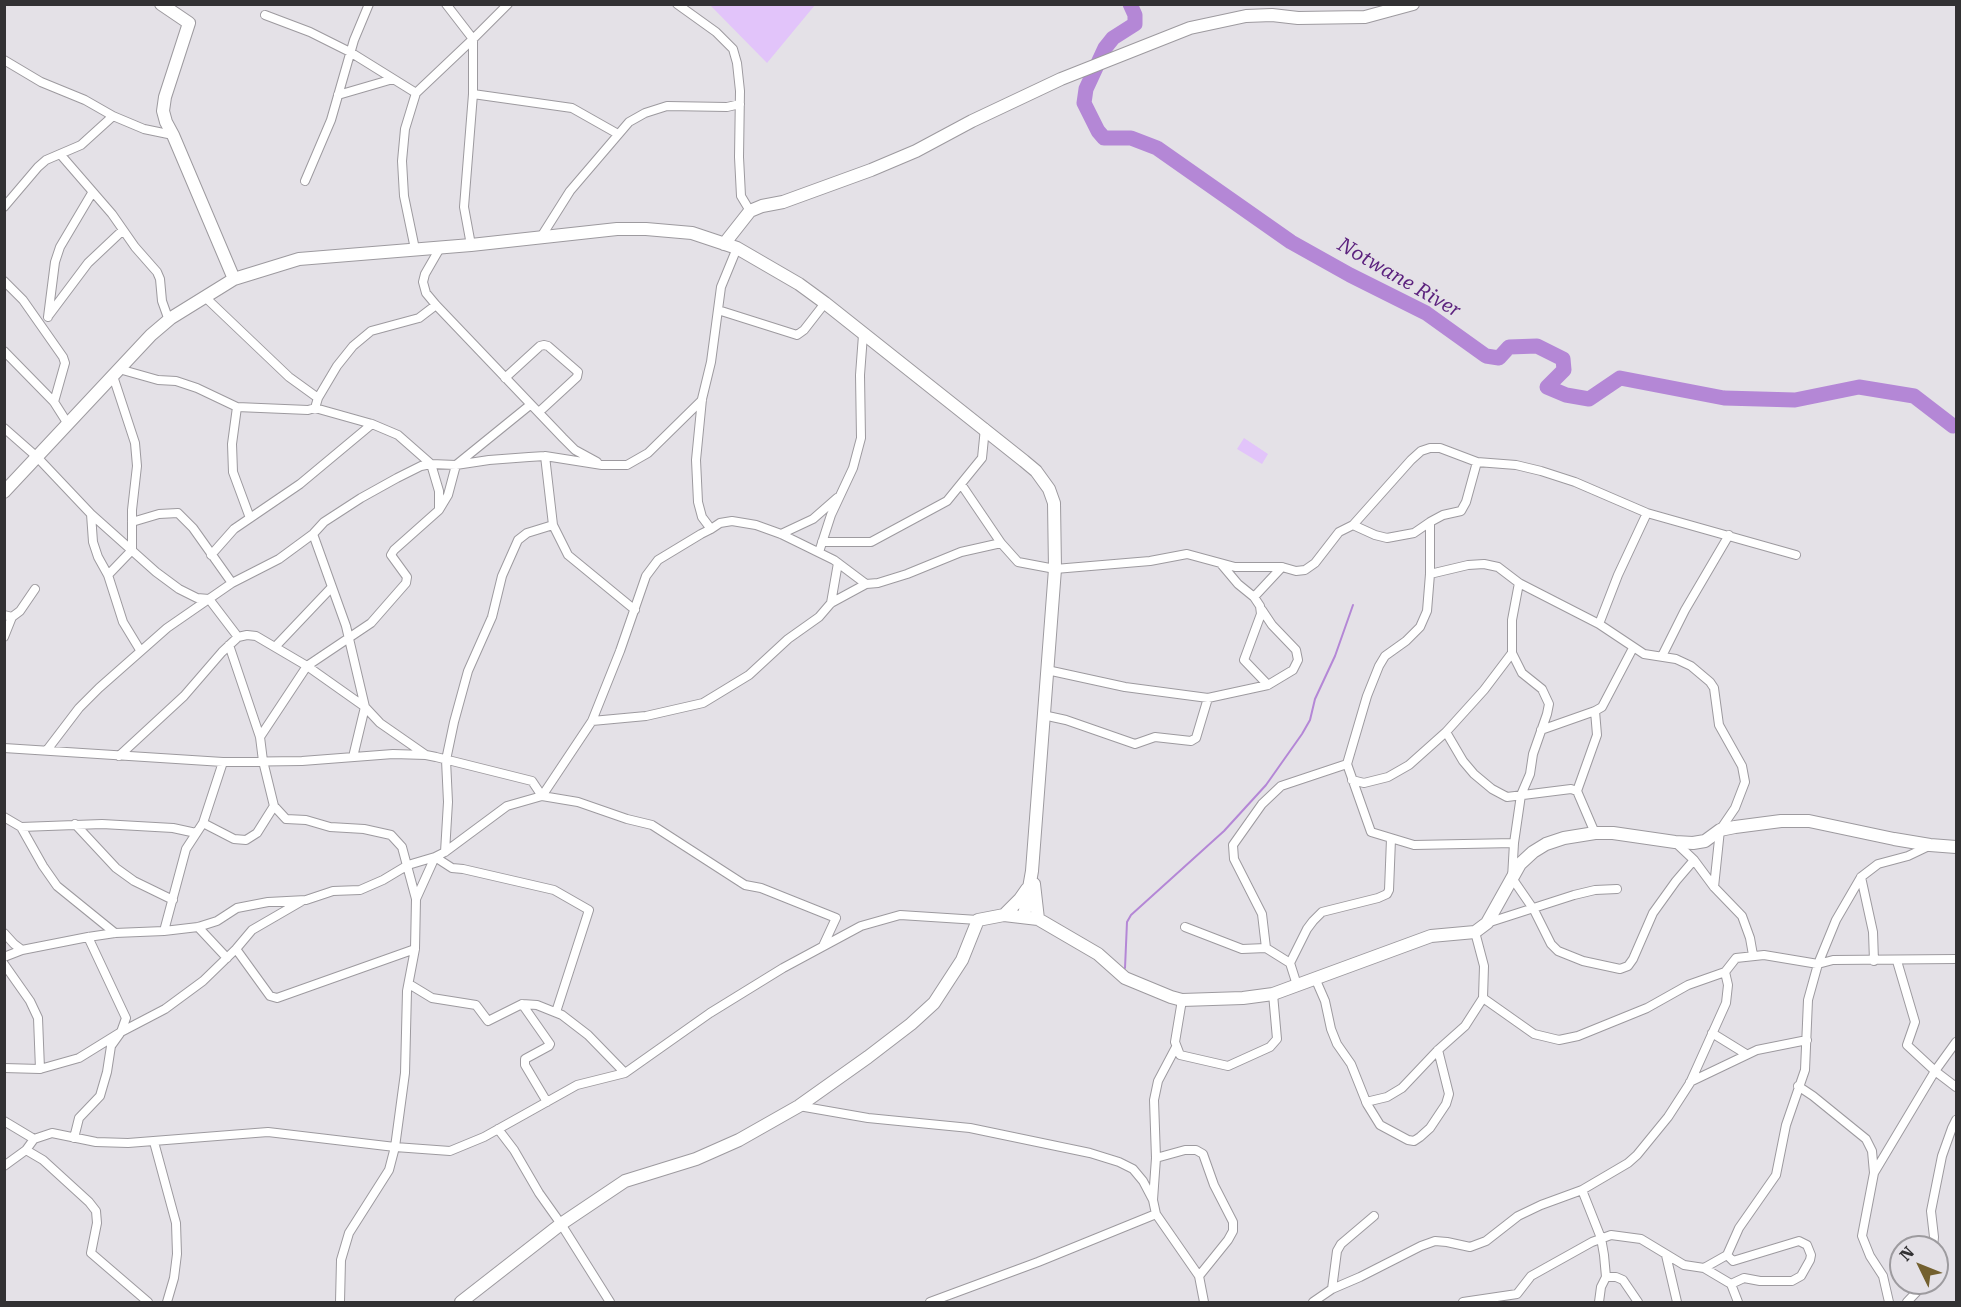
<!DOCTYPE html>
<style>
body{margin:0}
#map{position:relative;width:1961px;height:1307px;overflow:hidden;background:#e4e1e7;font-family:"Roboto Serif",serif}
canvas{display:block}
.frame{position:absolute;inset:0;border:6px solid #323133;pointer-events:none}
.north{position:absolute;left:1889px;top:1235px;width:60px;height:60px;box-sizing:border-box;background:#e4e1e7;border:2px solid #9d9b9f;border-radius:50%;rotate:313deg;font-size:16px;font-weight:700;line-height:24px;text-align:center;color:#323133}
.north::after{content:'';display:block;margin:auto;width:21px;height:27px;background:#73602f;clip-path:polygon(50% 0,100% 100%,50% 72%,0 100%)}
</style>
<div id="map">
<canvas width="1961" height="1307"></canvas>
<div class="frame"></div>
<div class="north">N</div>
</div>
<script>
const ctx = document.querySelector('canvas').getContext('2d');
ctx.lineJoin = 'round';
function fillPath(path, color) {
  ctx.fillStyle = color;
  ctx.fill(path, 'evenodd');
}
function toPath(rows) {
  const path = new Path2D();
  for (const r of rows) {
    path.moveTo(r[0], r[1]);
    for (let i = 2; i < r.length; i += 2) path.lineTo(r[i], r[i + 1]);
  }
  return path;
}
function strokePath(path, color, width, dash) {
  ctx.strokeStyle = color;
  ctx.lineWidth = width;
  ctx.lineCap = dash ? 'butt' : 'round';
  ctx.setLineDash(dash || []);
  ctx.stroke(path);
}
function drawText(font, color, halo, rows, align = 'center') {
  ctx.font = font + ' "Roboto Serif",serif';
  ctx.lineWidth = 4.5;
  ctx.setLineDash([]);
  ctx.textBaseline = 'middle';
  ctx.strokeStyle = halo;
  ctx.fillStyle = color;
  for (const [text, x, y, turn = 0] of rows) {
    ctx.save();
    ctx.translate(x, y);
    ctx.rotate((+turn || 0) * Math.PI / 180);
    ctx.textAlign = isNaN(turn) ? turn : align;
    if (halo) ctx.strokeText(text, 0, 0);
    ctx.fillText(text, 0, 0);
    ctx.restore();
  }
}
fillPath(toPath([
 [710,5,815,5,767,63],
 [1244,438,1268,454,1262,464,1237,449]
]), '#e2c4fa');
strokePath(toPath([
 [1953,426,1956,428],
 [1125,968,1127,922,1131,915,1224,831,1266,785,1302,734,1310,720,1315,699,1335,656,1353,605]
]), '#b487d6', 2);
strokePath(toPath([
 [1130,4,1135,15,1135,24,1113,38,1105,48,1086,89,1084,103,1098,131,1104,138,1131,138,1157,148,1291,242,1350,275,1426,313,1486,356,1499,358,1509,347,1537,346,1563,359,1564,370,1547,387,1566,395,1589,399,1620,378,1724,398,1795,400,1859,387,1914,396,1953,426]
]), '#b487d6', 15);
const street = toPath([
 [677,4,716,32,733,49,737,63,740,91,739,157,741,196,750,211],
 [265,15,310,32,350,52,416,93,473,39,446,4],
 [4,60,41,82,85,100,113,116],
 [473,94,572,108,618,134],
 [338,95,393,79],
 [60,154,112,214,135,247,157,272,160,279,162,301,167,315,171,318],
 [305,181,331,120,354,40,369,4],
 [4,207,38,167,46,160,81,145,113,116,144,129,173,135],
 [541,237,570,191,629,122,645,113,667,106,727,107,740,104],
 [471,245,464,207,473,94,473,39,508,4],
 [440,248,425,274,423,282,426,293,436,305,563,438,575,450,597,462],
 [415,249,404,196,402,161,405,129,416,93],
 [4,281,23,300,63,357,65,363,54,402],
 [205,297,289,377,318,398],
 [718,310,797,335,804,330,825,303],
 [49,315,88,263,123,230],
 [48,317,55,262,60,247,92,193],
 [4,351,54,402,68,424],
 [119,369,158,380,176,381,197,388,237,407,308,410,315,408,372,424,398,435,431,464,439,491,439,509],
 [505,378,540,346,544,345,548,346,578,372,577,377,539,412],
 [237,407,232,444,233,472,250,518],
 [315,408,318,398,337,366,353,346,371,331,419,318,436,305],
 [4,428,37,457,91,514],
 [545,456,553,525,568,555,635,610],
 [1477,462,1466,502,1461,511,1443,515,1430,522,1430,574,1427,611,1420,627,1406,641,1385,656,1379,666,1367,696,1347,764,1371,832,1414,845,1514,843],
 [961,484,1001,543,1018,562,1055,569,1150,561,1187,554,1235,567,1282,567],
 [132,522,159,514,178,513,193,528,232,583],
 [1353,525,1375,535,1387,538,1414,533,1430,522],
 [711,529,720,523,732,521,756,525,781,534,834,560,866,584],
 [313,534,346,626,365,707,353,757],
 [781,534,813,519,837,498],
 [822,542,871,542,947,501,982,458,985,428],
 [819,552,831,515,853,468,861,438,860,375,863,335],
 [211,555,234,529,300,484,372,424],
 [1222,565,1238,584,1254,597],
 [1430,574,1468,565,1484,564,1498,567,1519,583,1599,624,1644,654,1676,659,1691,666,1710,682,1714,688,1719,725,1742,766,1745,782,1735,808,1720,830,1714,887],
 [108,575,132,550,132,510,137,466,135,443,113,376],
 [831,603,838,563],
 [4,615,12,617,4,637],
 [12,617,20,611,35,589],
 [1599,624,1618,575,1647,513],
 [229,645,260,737,263,761,274,806,286,819,306,820,330,827,364,829,391,835,402,847,416,899],
 [275,647,331,588],
 [140,650,123,622,108,575,98,557,93,542,91,514,156,572,179,589,197,598,209,599,238,637],
 [1512,653,1522,673,1542,689,1549,704,1547,714,1533,754,1530,774,1521,795,1514,843,1512,878,1534,910,1551,944,1558,951,1583,961,1620,969,1628,966,1633,959,1653,913,1676,881,1694,860],
 [1662,656,1685,610,1729,535],
 [1047,670,1125,687,1208,698,1268,685,1293,670,1298,660,1296,650,1272,625,1262,610],
 [1268,685,1244,660,1261,614,1260,606,1254,597,1282,567,1296,571,1305,570,1315,563,1339,532,1353,525,1411,460,1421,451,1430,448,1440,448,1477,462,1516,465,1541,471,1575,482,1647,513,1796,555],
 [1043,715,1066,720,1135,744,1155,737,1191,741,1196,738,1208,698],
 [592,721,646,716,703,703,749,675,788,639,819,617,831,603,866,584,878,583,907,574,961,552,1001,543],
 [1541,730,1595,711,1602,707,1633,648],
 [1446,732,1484,690,1512,653,1512,620,1519,583],
 [260,737,307,666,371,623,406,583,407,577,391,555,394,550,439,510,448,495,456,465,530,405],
 [4,748,223,762,302,761,393,754,426,755,436,757,532,781,542,796,578,802,627,819,652,825,745,885,761,888,836,918,823,946],
 [47,750,79,708,99,688,167,628,232,583,279,559,313,534,324,522,361,498,397,478,421,466,431,464,456,465,489,460,529,457,545,456,602,465,627,465,648,453,702,400],
 [119,756,184,696,222,652,238,637,247,635,256,636,307,666,365,707,380,723,426,755],
 [1352,780,1364,783,1388,777,1409,765,1446,732,1463,761,1474,774,1492,789,1507,797,1571,789,1577,791,1595,833],
 [1577,791,1597,735,1595,711],
 [4,817,21,827,102,824,173,828,196,833],
 [203,823,234,839,246,840,257,833,274,806],
 [75,824,116,868,134,881,173,900],
 [21,827,43,866,57,886,115,933],
 [1675,842,1694,860,1714,887,1742,916,1750,938,1753,955],
 [1929,846,1908,856,1878,864,1861,877,1836,920,1818,964,1833,960,1956,959],
 [445,852,448,802,446,760,454,722,468,671,492,617,502,576,518,540,527,533,553,525],
 [1861,877,1873,932,1874,961],
 [1487,923,1574,895,1595,890,1617,889],
 [198,927,227,958],
 [1185,927,1242,949,1266,948],
 [164,931,186,849,203,823,223,762],
 [4,933,14,944,22,950],
 [236,949,270,996,277,998,415,949],
 [4,957,22,950,88,937,115,933,164,931,198,927,217,921,237,908,268,902,306,900,333,891,360,890,383,880,408,865,435,857,452,868,463,869,554,890,589,910,556,1012],
 [1897,961,1915,1022,1907,1045,1935,1071,1956,1087],
 [1290,963,1266,948,1262,914,1234,859,1233,845,1262,804,1281,786,1347,764],
 [4,964,30,1001,38,1018,40,1069],
 [1315,978,1325,1001,1331,1029,1337,1044,1351,1064,1367,1104,1380,1125,1408,1140,1414,1141,1420,1137,1430,1128,1446,1104,1449,1094,1438,1050],
 [409,984,432,998,476,1005,488,1021,522,1004,537,1005,562,1015,588,1035,625,1073],
 [1297,985,1290,963,1307,929,1313,921,1322,912,1378,898,1387,894,1389,890,1391,839],
 [1483,998,1534,1034,1559,1040,1578,1036,1647,1008,1688,985,1725,972],
 [1182,1000,1175,1042,1180,1055,1228,1066,1270,1047,1277,1039,1273,994],
 [522,1004,550,1044,549,1046,525,1059,525,1065,547,1102],
 [1712,1033,1746,1054],
 [1176,1047,1158,1081,1154,1100,1156,1158,1153,1200,1156,1214,1199,1276,1204,1302],
 [4,1068,40,1069,79,1058,121,1032,165,1009,203,981,236,949,252,930,302,901],
 [1690,1082,1757,1050,1807,1040],
 [1798,1086,1813,1096,1866,1139,1872,1151,1874,1173],
 [1366,1102,1387,1097,1402,1088,1438,1050,1465,1026,1483,998,1484,966,1475,932],
 [799,1106,868,1118,970,1128,1090,1153,1119,1162,1133,1169,1143,1181,1153,1200],
 [4,1121,34,1139,52,1133,96,1142,128,1143,268,1132,395,1147,450,1151,484,1137,577,1085,625,1073,710,1013,783,968,861,926,900,915,978,920],
 [498,1129,514,1150,539,1193,561,1224,610,1302],
 [74,1138,79,1118,100,1096,107,1072,111,1046,121,1032,126,1018,88,937],
 [154,1142,176,1223,177,1254,174,1278,167,1302],
 [26,1150,43,1160,89,1202,96,1211,97,1223,91,1253,148,1302],
 [1156,1158,1185,1150,1196,1150,1203,1154,1214,1185,1233,1222,1233,1231,1228,1240,1199,1276],
 [4,1166,26,1150,34,1139],
 [1582,1190,1601,1238,1604,1255,1606,1277,1601,1287,1599,1302],
 [1933,1247,1934,1237,1931,1211,1942,1156,1952,1128,1956,1120],
 [1666,1255,1677,1302],
 [1727,1255,1733,1261,1799,1241,1807,1245,1811,1255,1810,1260,1801,1276,1792,1281,1760,1281,1744,1278,1731,1284],
 [1606,1277,1616,1277,1623,1280,1638,1302],
 [1332,1289,1337,1251,1341,1244,1374,1216],
 [340,1302,341,1260,349,1233,389,1170,395,1147,405,1073,407,991,415,949,416,899,435,857,445,852,507,806,542,796,592,721,620,651,646,576,658,560,701,534,711,529,702,517,698,502,696,460,702,399,711,362,721,287,737,248],
 [930,1302,1038,1262,1156,1214],
 [1313,1302,1332,1289,1360,1277,1421,1246,1435,1241,1447,1242,1470,1247,1486,1241,1518,1216,1541,1205,1582,1190,1628,1163,1637,1155,1668,1117,1690,1083,1726,1003,1728,985,1725,972,1736,958,1764,955,1818,964,1808,1000,1805,1070,1786,1125,1776,1175,1739,1228,1727,1255,1704,1268],
 [1463,1302,1517,1294,1531,1276,1592,1242,1611,1235,1641,1239,1684,1265,1704,1268,1731,1284,1738,1302],
 [1889,1302,1883,1276,1870,1256,1862,1236,1874,1173,1935,1071,1956,1042],
 [1907,1302,1925,1283]
]);
const secondary = toPath([
 [161,4,189,23,165,97,163,111,166,122,173,135,234,279],
 [724,244,750,211,762,206,783,202,871,170,916,151,972,121,1061,79,1190,28,1246,16,1272,15,1298,18,1365,17,1413,4],
 [4,492,151,335,171,318,234,279,299,259,471,245,617,229,646,229,692,233,737,248,799,284,825,303,1024,461,1036,471,1049,489,1054,503,1055,569,1032,871,1024,916],
 [1034,884,1038,919],
 [1004,915,1020,899,1027,889],
 [461,1302,561,1224,625,1181,696,1159,739,1140,799,1106,868,1057,911,1024,934,1003,962,960,978,920,1004,915,1038,919,1098,954,1125,978,1171,997,1182,1000,1243,998,1273,994,1431,936,1475,932,1487,923,1520,864,1533,852,1546,844,1564,838,1595,833,1613,833,1675,842,1693,843,1705,841,1720,830,1735,827,1781,821,1809,821,1894,839,1930,845,1956,847]
]);
strokePath(street, '#9d9a9f', 10);
strokePath(secondary, '#9d9a9f', 14);
strokePath(street, '#fff', 8);
strokePath(secondary, '#fff', 12);
drawText('italic 20px', '#5c227e', '#e4e1e7', [
 ["Notwane River",1399,278,30]
]);
</script>
